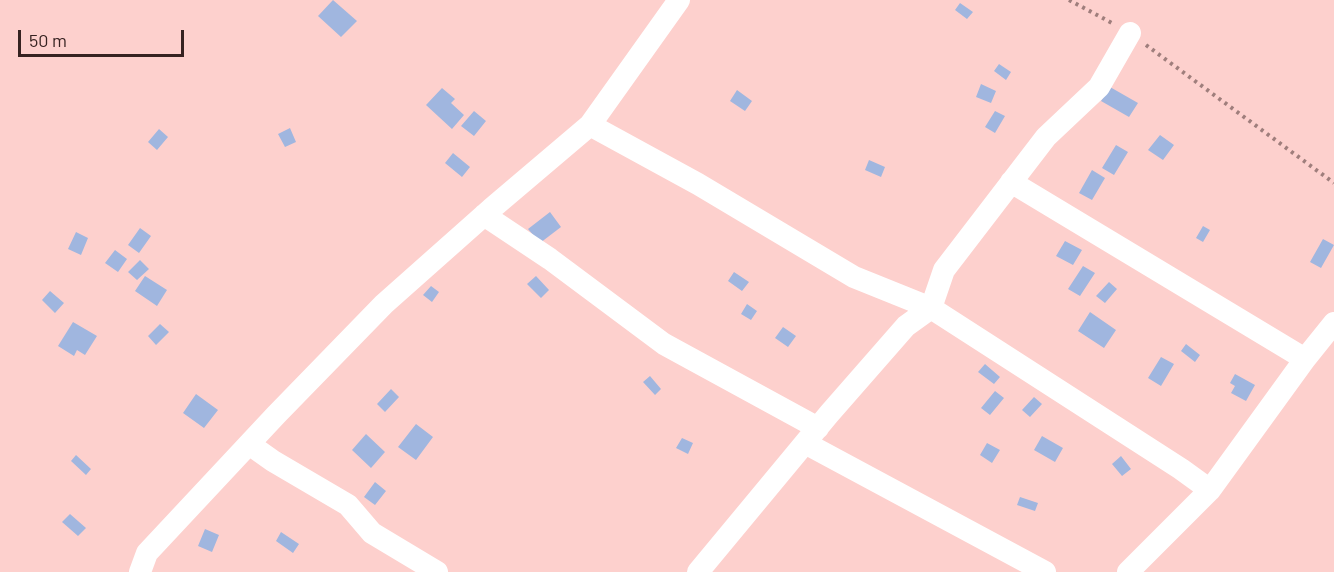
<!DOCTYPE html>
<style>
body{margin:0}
#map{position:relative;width:1334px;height:572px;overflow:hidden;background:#fdd0cd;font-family:Barlow,sans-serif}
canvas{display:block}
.scale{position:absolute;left:18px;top:30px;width:166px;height:27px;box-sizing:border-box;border:3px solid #362221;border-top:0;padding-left:8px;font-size:18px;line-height:21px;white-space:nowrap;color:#362221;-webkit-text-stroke:4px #fdd0cd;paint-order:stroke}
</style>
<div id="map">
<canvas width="1334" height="572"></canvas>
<div class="scale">50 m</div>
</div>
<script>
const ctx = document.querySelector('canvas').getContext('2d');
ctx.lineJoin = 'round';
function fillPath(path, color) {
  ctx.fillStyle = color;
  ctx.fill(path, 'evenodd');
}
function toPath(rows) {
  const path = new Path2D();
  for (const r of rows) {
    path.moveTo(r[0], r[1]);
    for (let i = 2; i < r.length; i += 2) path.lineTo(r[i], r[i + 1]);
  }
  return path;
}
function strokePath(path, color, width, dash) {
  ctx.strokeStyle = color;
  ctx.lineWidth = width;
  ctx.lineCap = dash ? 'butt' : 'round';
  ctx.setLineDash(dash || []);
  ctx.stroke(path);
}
fillPath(toPath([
 [333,0,357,21,341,37,318,16],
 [960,3,973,12,967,19,955,10],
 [999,64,1011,72,1006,80,994,71],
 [981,84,996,91,991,103,976,97],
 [1110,87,1138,103,1129,117,1101,101],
 [442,88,455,99,451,103,464,115,452,129,426,105],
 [737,90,752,101,745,111,730,101],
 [474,111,486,121,474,136,461,126],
 [995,111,1005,116,995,133,985,127],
 [290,128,296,142,285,147,278,134],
 [159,129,168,137,157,150,148,142],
 [1160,135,1174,145,1163,160,1148,150],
 [1116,145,1128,152,1114,175,1102,168],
 [453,153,470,167,462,177,445,163],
 [869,160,885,167,881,177,865,170],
 [1092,170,1105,178,1092,200,1079,193],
 [550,212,561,227,540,243,528,229],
 [1203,226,1210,230,1203,242,1196,238],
 [140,228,151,236,139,253,128,245],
 [76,232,88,238,81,255,68,249],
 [1323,239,1334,245,1321,268,1310,262],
 [1065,241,1082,250,1073,265,1056,256],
 [115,250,127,259,118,272,105,263],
 [140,260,149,269,137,280,128,272],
 [1083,266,1095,273,1080,296,1068,289],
 [734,272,749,282,742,291,728,281],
 [145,276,167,290,157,306,135,291],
 [536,276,549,290,541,298,527,284],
 [1109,282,1117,289,1105,303,1096,296],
 [431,286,439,292,432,302,423,295],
 [50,291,64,303,55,313,42,300],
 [747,304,757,311,751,320,741,314],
 [1090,312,1116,330,1104,348,1078,331],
 [73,322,97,336,85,355,77,350,74,356,58,346],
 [160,324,169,332,156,345,148,336],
 [783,327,796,336,788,347,775,338],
 [1186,344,1200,355,1195,362,1181,351],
 [1161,357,1174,364,1161,386,1148,378],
 [985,364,1000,377,994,384,978,372],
 [1235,374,1255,385,1246,401,1231,393,1235,386,1230,383],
 [650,376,661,389,655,395,643,382],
 [391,389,399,397,385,412,377,404],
 [995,391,1004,398,990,415,981,408],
 [196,394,218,410,204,428,183,413],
 [1034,397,1042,404,1030,417,1022,410],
 [416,424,433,437,416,460,398,447],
 [366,434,385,452,371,468,352,450],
 [1042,436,1063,448,1055,462,1034,450],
 [682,438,693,443,688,454,676,448],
 [987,443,1000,450,992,463,980,455],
 [76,455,91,469,86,475,71,461],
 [1121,456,1131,469,1122,476,1112,464],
 [375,482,386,491,375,505,364,497],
 [1020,497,1038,503,1035,511,1017,505],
 [70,514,86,528,78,536,62,522],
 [205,529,219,535,212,552,198,546],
 [281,532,299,544,293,553,276,541]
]), '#a0b6df');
strokePath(toPath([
 [1069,0,1112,23],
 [1146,45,1334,183]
]), '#9f7e7c', 4, [3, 4.5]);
strokePath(toPath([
 [590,125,698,184,854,277,931,308,1181,469,1210,490],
 [1011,182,1305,359],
 [484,215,550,259,664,344,818,428],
 [805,443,1045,572],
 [249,444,273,461,348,505,372,533,437,572],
 [140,572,147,553,276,415,384,304,491,209,590,125,679,0],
 [698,572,829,414,906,326,931,308,944,270,1046,137,1099,87,1130,33],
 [1128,572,1210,490,1305,359,1334,323]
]), '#fff', 22);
</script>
